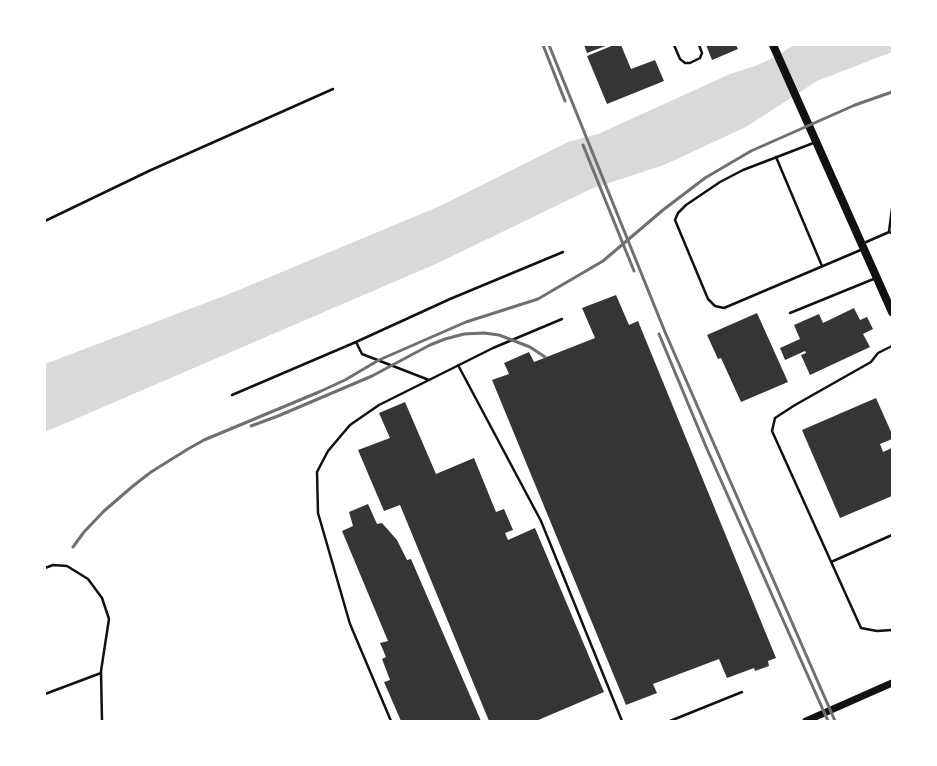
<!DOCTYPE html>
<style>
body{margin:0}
#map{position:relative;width:937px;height:766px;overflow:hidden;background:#fff;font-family:Montserrat,sans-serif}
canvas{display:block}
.frame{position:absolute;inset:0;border:46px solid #fff;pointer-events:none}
</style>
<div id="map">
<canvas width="937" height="766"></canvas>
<div class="frame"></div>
</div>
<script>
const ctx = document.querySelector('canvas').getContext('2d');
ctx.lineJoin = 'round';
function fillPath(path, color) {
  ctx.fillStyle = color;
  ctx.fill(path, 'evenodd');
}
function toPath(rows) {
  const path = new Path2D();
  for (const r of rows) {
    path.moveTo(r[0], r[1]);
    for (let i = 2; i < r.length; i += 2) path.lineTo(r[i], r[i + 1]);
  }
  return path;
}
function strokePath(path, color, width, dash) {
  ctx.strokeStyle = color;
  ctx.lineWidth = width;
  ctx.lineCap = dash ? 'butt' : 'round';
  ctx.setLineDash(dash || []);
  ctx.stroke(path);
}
fillPath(toPath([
 [794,45,892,45,892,52,817,81,746,127,664,165,591,189,438,263,45,432,45,364,229,294,440,206,568,142,598,134,730,74,755,66,777,56]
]), '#d9d9d9');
fillPath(toPath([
 [584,45,608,45,587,53],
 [614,45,621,45,631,69,655,60,664,81,607,104,587,56],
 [706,45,736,45,738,49,712,60],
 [616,295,629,325,638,321,776,658,768,661,769,666,755,671,754,668,727,678,719,659,653,684,657,693,626,705,492,380,509,374,504,363,529,352,534,362,595,338,582,308],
 [854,308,860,320,867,317,873,329,863,334,870,347,810,375,801,355,806,353,805,351,785,360,780,348,800,339,794,325,819,314,823,323],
 [757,313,788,382,741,402,721,358,718,359,707,335],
 [876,398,892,434,892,439,880,444,883,452,892,448,892,496,840,518,802,430],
 [405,402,436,474,474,458,496,512,504,509,513,530,505,533,508,540,535,528,604,692,536,721,489,721,400,505,384,511,358,450,390,438,379,413],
 [368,504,377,524,382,523,397,540,407,560,411,559,481,721,401,721,384,682,390,680,382,659,386,657,380,643,388,641,342,531,353,526,349,512]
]), '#353535');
strokePath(toPath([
 [674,45,680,59,685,63,690,63,700,58,702,53,699,45],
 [816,142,743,170,720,182,686,205,678,213,675,220,708,299,715,306,724,308,863,249],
 [776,157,822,266],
 [45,221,151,170,333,89],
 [889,232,892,208],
 [864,243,889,232,892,233],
 [790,313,876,278],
 [356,342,450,299,563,252],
 [892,346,878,353,871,362,795,405,775,418,772,431,861,628,877,631,892,630],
 [458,365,541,521,622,721],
 [232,395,356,342,362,354,429,380],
 [831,562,892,535],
 [45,568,53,565,67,566,88,579,102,598,109,619,101,671,102,721],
 [45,694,101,673],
 [391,721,350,624,318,513,317,472,328,451,350,425,379,405,493,348,562,319],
 [670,721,742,692]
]), '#111', 2.5);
strokePath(toPath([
 [806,721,892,683]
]), '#111', 7);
strokePath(toPath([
 [773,45,892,312]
]), '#111', 8);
strokePath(toPath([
 [543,45,565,101],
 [549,45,665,332,835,721],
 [583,145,634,271],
 [659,334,707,449,828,721],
 [251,426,278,416,372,376,430,345,445,339,464,334,484,333,499,335,530,347,545,357],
 [73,547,84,532,104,511,133,486,151,472,188,449,204,440,319,392,345,380,379,360,466,322,538,299,603,261,663,210,705,178,751,151,855,105,892,92]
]), '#707070', 3);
</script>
